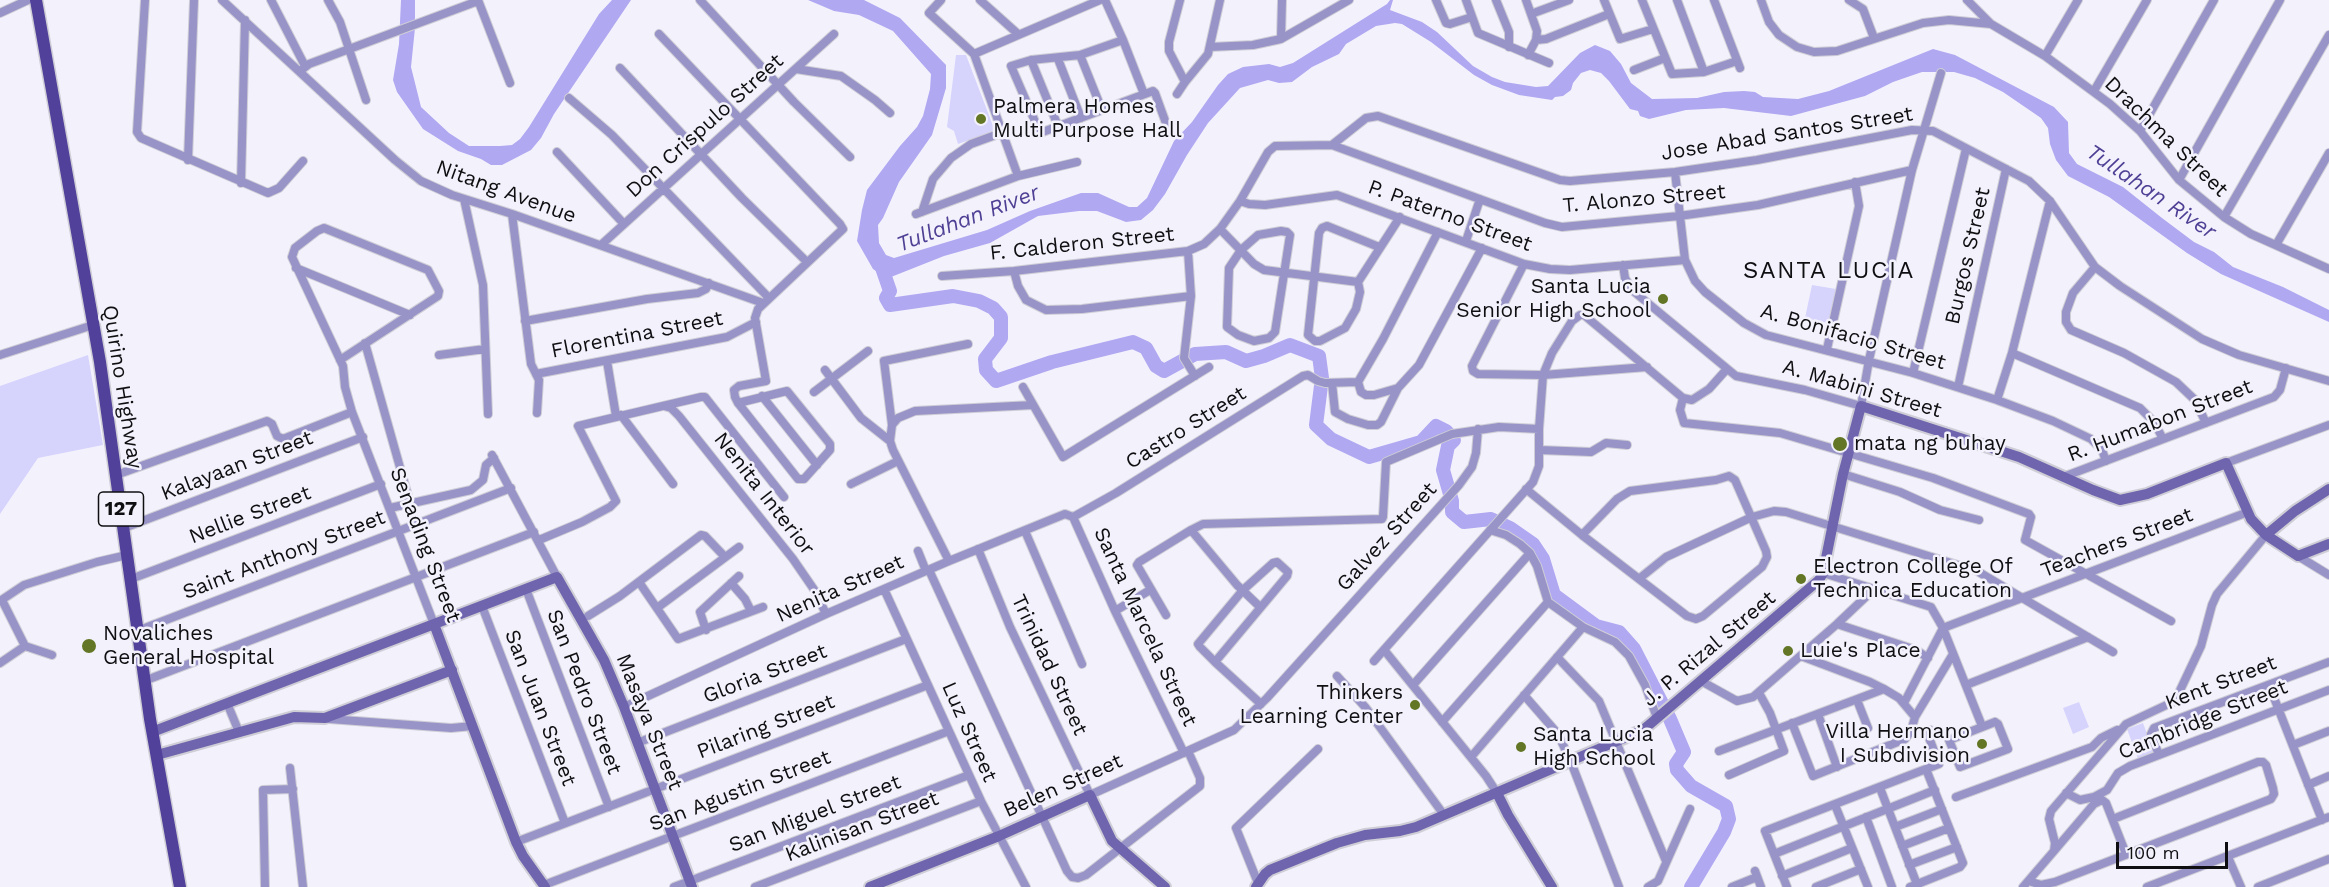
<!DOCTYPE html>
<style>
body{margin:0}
#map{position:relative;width:2329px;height:887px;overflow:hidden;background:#f3f2fc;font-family:"Work Sans",sans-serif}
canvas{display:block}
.scale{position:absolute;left:2116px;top:842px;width:112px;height:27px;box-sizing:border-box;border:3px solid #0f0f12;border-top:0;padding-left:8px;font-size:18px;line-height:21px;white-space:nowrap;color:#0f0f12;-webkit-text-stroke:4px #f3f2fc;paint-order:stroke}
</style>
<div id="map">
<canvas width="2329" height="887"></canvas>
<div class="scale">100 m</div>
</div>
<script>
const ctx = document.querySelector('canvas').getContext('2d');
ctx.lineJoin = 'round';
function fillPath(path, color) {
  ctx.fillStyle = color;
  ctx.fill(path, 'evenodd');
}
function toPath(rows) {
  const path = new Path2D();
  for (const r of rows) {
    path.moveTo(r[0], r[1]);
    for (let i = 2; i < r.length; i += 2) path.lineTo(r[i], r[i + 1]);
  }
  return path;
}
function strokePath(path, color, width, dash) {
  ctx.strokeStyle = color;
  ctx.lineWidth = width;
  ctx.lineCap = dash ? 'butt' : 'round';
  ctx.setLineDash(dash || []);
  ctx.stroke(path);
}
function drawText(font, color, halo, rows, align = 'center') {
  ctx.font = font + ' "Work Sans",sans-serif';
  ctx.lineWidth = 5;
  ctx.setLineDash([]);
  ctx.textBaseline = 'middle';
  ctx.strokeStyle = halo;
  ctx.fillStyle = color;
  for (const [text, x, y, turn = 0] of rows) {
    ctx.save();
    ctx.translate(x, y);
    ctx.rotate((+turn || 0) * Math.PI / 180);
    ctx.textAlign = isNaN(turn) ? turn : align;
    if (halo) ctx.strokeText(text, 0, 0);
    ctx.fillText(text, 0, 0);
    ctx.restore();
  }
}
fillPath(toPath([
 [956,55,966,55,995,131,958,144,954,131,947,127],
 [1812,285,1836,289,1828,323,1805,318],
 [88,355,103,445,38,458,0,514,0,386],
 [2079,702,2089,727,2073,734,2063,708],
 [2143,723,2154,753,2138,759,2127,729]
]), '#d6d3fd');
fillPath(toPath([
 [401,0,415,0,415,28,411,67,421,107,449,133,469,146,500,146,512,145,520,139,529,127,599,14,612,0,631,0,554,114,541,138,531,150,502,165,491,165,481,159,458,151,423,129,397,92,393,80,399,44],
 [808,0,864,0,900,18,946,65,946,88,932,135,899,182,883,218,878,225,879,243,886,255,894,258,987,230,1030,211,1081,193,1098,193,1129,207,1137,207,1147,198,1174,141,1192,122,1218,85,1228,74,1243,67,1269,64,1280,67,1293,63,1387,4,1390,0,1393,0,1390,10,1422,22,1437,32,1473,66,1492,77,1505,82,1536,87,1548,86,1580,53,1595,45,1610,51,1621,64,1631,83,1652,99,1697,98,1724,92,1744,91,1755,92,1763,97,1798,99,1829,91,1933,49,1955,55,2054,107,2068,122,2069,153,2077,164,2123,187,2162,218,2194,242,2214,252,2233,267,2283,287,2329,310,2329,322,2221,274,2187,253,2109,197,2068,176,2056,160,2050,144,2048,128,2041,118,2003,92,1975,78,1954,72,1922,72,1893,82,1865,96,1791,116,1724,108,1686,110,1649,119,1640,116,1638,111,1630,109,1609,81,1601,73,1590,70,1581,73,1573,83,1571,90,1563,96,1555,97,1552,100,1519,95,1492,85,1474,75,1431,42,1402,24,1395,23,1376,26,1346,44,1339,54,1312,67,1292,82,1279,83,1268,80,1240,88,1208,123,1187,155,1165,194,1153,210,1141,220,1126,222,1097,211,1079,211,1038,216,990,243,944,256,891,277,885,277,873,269,857,241,862,210,867,190,900,146,917,127,923,116,930,89,931,74,893,31,859,15,834,11]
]), '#b0a8f1');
strokePath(toPath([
 [881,265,890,291,886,298,890,305,953,296,979,301,993,308,1001,317,1001,338,985,359,986,370,996,381,1052,362,1133,342,1146,348,1156,366,1164,371,1195,354,1226,352,1246,361,1264,356,1290,345,1319,356,1322,378,1316,425,1331,439,1369,457,1421,442,1436,426,1446,431,1454,440,1448,446,1443,470,1452,501,1452,512,1464,522,1491,519,1510,528,1533,544,1543,559,1554,595,1596,626,1619,632,1634,649,1670,719,1684,752,1676,764,1677,770,1691,786,1726,806,1729,819,1724,832,1691,887]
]), '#b0a8f1', 14);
const street = toPath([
 [145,0,137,132,141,138,268,193,279,188,303,161],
 [222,0,395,160,421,181,452,195,512,214,763,303],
 [271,0,305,66],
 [328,0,340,22,366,100],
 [478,0,510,83],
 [700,0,794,102,850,157],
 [941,0,929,13,974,54,1018,176],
 [980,0,1018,34],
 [1105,0,1123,40,1144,94],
 [1180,0,1169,42,1169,51,1185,82],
 [1436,0,1446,23,1450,24,1472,17],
 [1466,0,1478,33,1549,63],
 [1496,0,1509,32,1509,47],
 [1526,0,1537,31,1536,40,1528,55],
 [1604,0,1620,39,1653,29],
 [1642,0,1672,74,1704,72,1737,61],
 [1677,0,1704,72],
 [1714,0,1740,68],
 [1761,0,1769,22,1779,35,1797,47,1814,52,1837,51,1923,23,1949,20,1991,24,2045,56,2110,104,2140,131,2179,180,2224,217,2251,234,2329,269],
 [1849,0,1863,9,1874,38],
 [1967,0,1991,24],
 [0,13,28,0],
 [1531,14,1569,0],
 [659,34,840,224,843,229,758,309,755,318,766,381,739,386,734,390,735,397,738,403,742,408,798,479,804,479,830,450,830,444,787,391,738,403],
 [1281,39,1282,0],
 [1123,40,1080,55,1031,60,1011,66,1040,133,1153,91,1155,93,1167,126],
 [1536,40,1546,39,1609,14],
 [1210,47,1253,45,1281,39,1349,0],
 [974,54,1100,0],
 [1080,55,1102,110],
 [2045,56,2078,0],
 [1058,59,1081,118],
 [1031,60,1058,126],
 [620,68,742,198,807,262],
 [796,69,841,76,875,100,890,113],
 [1634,70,1665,58],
 [300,71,309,64,478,1],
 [2094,91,2147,0],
 [1177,94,1185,82,1208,54,1220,0],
 [569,98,612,135,769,298],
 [2140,131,2214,0],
 [1332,145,1366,118,1378,116,1560,180,1570,181,1675,172,1757,160,1912,130,1933,131,2029,181,2050,201,2095,267,2120,286,2202,339,2239,355,2329,381],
 [557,152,624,224],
 [188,160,194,0],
 [1675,172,1685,260,1695,281,1705,292,1744,323,1766,335,1913,373,1997,400,2053,421,2091,439,2102,450,2106,461],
 [2179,180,2280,0],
 [241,183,245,20],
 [464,199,483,285,488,414],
 [1240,201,1249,204,1265,205,1337,195,1524,264,1550,269,1570,270,1685,260],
 [922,212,933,179,951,158,971,144,1001,133],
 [512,214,531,364,539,380,537,413],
 [916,214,1018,176,1077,162],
 [2224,217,2329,35],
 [1220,229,1254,264,1264,270,1358,282],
 [1281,231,1287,232,1290,235,1275,332,1269,338,1254,341,1238,335,1227,327,1229,268,1241,250,1258,235,1281,231],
 [1438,232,1383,339,1358,382,1361,392,1366,395,1374,395,1398,388,1419,365,1482,248],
 [1466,241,1480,199],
 [601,245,834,34],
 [2276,245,2329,153],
 [1188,251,1191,296,1184,358,1195,376],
 [1524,264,1472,366,1473,371,1478,374,1543,375,1647,367],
 [1623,265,1625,278,1632,290,1736,376,1805,390,1861,406,1869,360,1912,170,1941,73],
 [2095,267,2073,293,2066,312,2066,322,2071,330,2124,353,2176,382,2195,400,2206,423],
 [296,268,410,315],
 [1014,271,1018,286,1026,300,1046,310,1082,309,1191,296],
 [942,276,1014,271,1188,251,1204,244,1220,229,1240,201,1268,152,1275,146,1332,145,1545,223,1562,227,1679,216,1758,205,1912,170],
 [1358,282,1360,292,1356,309,1345,328,1320,341,1315,341,1308,335,1319,233,1322,228,1327,226,1379,247],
 [1358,282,1400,217],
 [525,321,647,299,698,293,706,289,709,283],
 [365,343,410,503],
 [1827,349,1859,206,1855,182],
 [2012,353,2140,408,2154,422,2163,439],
 [0,355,93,325],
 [439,355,485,349],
 [340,360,438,296,439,291,428,270,324,228,317,231,295,248,292,257,343,366,345,387,352,412,434,624],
 [607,361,616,416],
 [825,370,861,418,890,441],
 [1913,373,1966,149],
 [536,374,727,337,756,322],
 [1332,383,1335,412,1348,419,1368,425,1377,425,1381,422,1398,388],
 [1023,387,1063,457,1209,367],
 [1958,387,2006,169],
 [814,392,868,351],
 [762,396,817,465],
 [1683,398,1680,410,1684,423,1780,433,1933,478,2029,514,2031,517,2025,540,2171,621],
 [1997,400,2012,353,2050,201],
 [664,406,671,408,679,416,793,559,815,591,826,614],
 [621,415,673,484],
 [892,425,884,361,968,344],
 [1540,450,1591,452,1606,443,1627,445],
 [492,455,557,577],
 [2226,463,2329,425],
 [1843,474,1900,492,1940,510,1979,520],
 [116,475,267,421,272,424,277,436,283,439,352,412],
 [2063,477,2274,397,2280,390,2286,368],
 [851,484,898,461],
 [1526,489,1582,535,1687,616,1696,619,1703,616,1762,567,1767,557,1766,551,1735,480,1729,476,1716,480,1630,491,1617,499,1582,535],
 [390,508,471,490,483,480,486,465,494,458],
 [1073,517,1116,493,1303,376,1308,375,1318,381,1325,383,1358,382],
 [1073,517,1115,611,1184,753],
 [124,528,363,437],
 [1191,530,1237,585,1260,607],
 [1490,530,1506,535,1520,544,1530,553,1537,566,1548,602,1583,627,1615,642,1629,656,1645,685,1657,718],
 [1025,531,1082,664],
 [539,540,582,522,610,507,616,501,578,426,701,397,705,397,784,497],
 [978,549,1010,627,1090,795,1234,730,1267,698,1459,485,1472,467,1476,453,1478,429],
 [918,551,926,571],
 [2298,556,2329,575],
 [949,561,893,450,890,441,892,425,898,418,915,411,1033,405],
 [929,570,1067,871,1072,877,1078,878,1086,875,1200,786,1200,778,1188,751],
 [1823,573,1931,607,1943,628,1982,726],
 [1640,578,1666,557,1752,517,1774,511,1786,512,1977,571,2113,652],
 [131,579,381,484],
 [639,582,678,639,763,607],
 [731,583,745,599,751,611],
 [526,589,609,807],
 [884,589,981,801,1026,887],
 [2,600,25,646,52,655],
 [0,601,24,585,97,562,127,555],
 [482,606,565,823],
 [657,608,739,547],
 [1115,611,1150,590],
 [1166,615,1137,565,1139,562,1191,530,1203,524,1382,519,1383,517,1386,462,1452,434,1499,427,1539,429],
 [588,616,620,596,701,535,705,536,725,557],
 [1837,624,1916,650,1928,658],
 [706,630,700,612,739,576],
 [137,631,511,488],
 [1385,651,1486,776,1497,793],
 [1801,656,1870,682,1884,689,1899,698,1915,717],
 [1557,657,1599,701,1666,861],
 [1374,661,1533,482,1539,466,1539,429,1543,375,1552,353,1572,321,1580,315,1584,315,1683,398,1692,400,1709,389,1726,370],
 [1215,662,1287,576,1288,572,1277,562,1273,563,1243,590,1198,644,1200,647,1215,662,1261,704],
 [0,663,25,646],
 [1337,676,1366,708,1444,815],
 [144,681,534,532],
 [1701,681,1737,701,1753,697,1837,624,1874,589],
 [1413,685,1530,553],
 [1966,685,2088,637],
 [2269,685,2322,820],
 [1524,695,1558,734,1571,762,1619,887],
 [1857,700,1868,728],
 [227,703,239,732],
 [1904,703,1943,628,2248,512],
 [624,707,826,614,949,561,1065,514,1073,517],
 [1818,714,1837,767],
 [329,719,451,728,473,726],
 [1442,722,1548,602],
 [1995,722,1998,724,2008,749,1960,767,1949,740,1995,722],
 [1792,723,1813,776,1905,739,1911,731,1915,717,1953,654],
 [637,743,906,639],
 [2293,745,2329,731],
 [1719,751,1884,689],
 [2159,755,2151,734,2154,728,2329,662],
 [1471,757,1583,627],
 [290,768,303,887],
 [1729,775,1784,751,1770,713,1759,693],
 [2308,785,2329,776],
 [1880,788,1918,887],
 [2066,793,2080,800,2094,797,2107,790,2118,773,2130,766,2329,690],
 [1956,797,2092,747,2101,738,2117,730],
 [1835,805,1868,887],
 [1866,817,1892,887],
 [1895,827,1942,809],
 [516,842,928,685],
 [1902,846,1949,828],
 [2054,851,2094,804,2102,800,2106,803,2126,854],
 [1774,854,1935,790],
 [2228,857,2241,887],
 [1909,865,1957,847],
 [1755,871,1761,887],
 [1782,876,1852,848],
 [2029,881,2041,885,2055,882,2271,799,2274,794,2273,788,2266,765,2263,762,2258,762,2113,819],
 [1258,883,1236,828,1318,749],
 [544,885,949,731],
 [265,887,263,790,293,789],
 [674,887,969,775],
 [755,887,981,801],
 [1648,887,1658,881,1690,809],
 [1732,887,1757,877],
 [1787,887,1765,831,1939,764,1928,735,1930,730],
 [1816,887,1861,869],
 [1910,887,1960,867,1963,863,1926,769],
 [2023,887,2054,851,2055,843,2049,819,2051,811,2126,724,2175,701,2201,646,2212,605,2217,594,2266,535],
 [2147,887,2329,817],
 [2258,887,2329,859]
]);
const secondary = toPath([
 [2266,535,2295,511,2329,489],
 [434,624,516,842,523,856,545,887],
 [152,732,557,577,604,660,624,707,692,887],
 [157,755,294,717,325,718,452,670],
 [1497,793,1508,815,1552,887],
 [870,887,999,836,1090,795,1112,841,1165,887],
 [1256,887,1265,874,1270,870,1337,843,1365,835,1400,831,1416,827,1643,730,1819,580,1823,573,1843,474,1861,406,2019,457,2093,490,2120,500,2147,494,2226,463,2251,519,2266,535,2298,556,2329,544]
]);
const primary = toPath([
 [36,0,100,362,150,719,180,887]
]);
strokePath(street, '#cfced7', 10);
strokePath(secondary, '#cfced7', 14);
strokePath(primary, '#cfced7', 15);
strokePath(street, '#9894c7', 8);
strokePath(secondary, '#6f65ae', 10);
strokePath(primary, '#52419a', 12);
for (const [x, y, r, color] of [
 [981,119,6,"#637625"],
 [1663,299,6,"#637625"],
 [1840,444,8,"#637625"],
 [1801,579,6,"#637625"],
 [89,646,8,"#637625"],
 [1788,651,6,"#637625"],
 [1415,705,6,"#637625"],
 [1982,744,6,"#637625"],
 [1521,747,6,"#637625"]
]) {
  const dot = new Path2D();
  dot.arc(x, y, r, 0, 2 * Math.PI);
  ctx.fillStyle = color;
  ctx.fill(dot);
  strokePath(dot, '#f3f2fc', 2);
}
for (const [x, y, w] of [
 [121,509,45]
]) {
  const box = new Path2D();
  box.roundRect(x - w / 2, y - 17, w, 34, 4.5);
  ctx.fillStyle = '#f3f2fc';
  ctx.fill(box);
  strokePath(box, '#0f0f12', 1.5);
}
drawText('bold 20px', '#0f0f12', null, [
 ["127",121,509]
]);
drawText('21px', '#0f0f12', '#f3f2fc', [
 ["Palmera Homes",993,107],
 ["Multi Purpose Hall",993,131],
 ["Santa Lucia",1651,287,"right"],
 ["Senior High School",1651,311,"right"],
 ["mata ng buhay",1854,444],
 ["Electron College Of",1813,567],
 ["Technica Education",1813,591],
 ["Novaliches",103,634],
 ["General Hospital",103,658],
 ["Luie's Place",1800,651],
 ["Thinkers",1403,693,"right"],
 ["Learning Center",1403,717,"right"],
 ["Villa Hermano",1970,732,"right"],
 ["I Subdivision",1970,756,"right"],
 ["Santa Lucia",1533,735],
 ["High School",1533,759]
], 'left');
drawText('21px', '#0f0f12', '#f3f2fc', [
 ["Don Crispulo Street",705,126,-42],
 ["Jose Abad Santos Street",1787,134,-9],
 ["Drachma Street",2166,137,44],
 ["Nitang Avenue",506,192,20],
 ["T. Alonzo Street",1644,199,-5],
 ["P. Paterno Street",1450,216,20],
 ["F. Calderon Street",1082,244,-6],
 ["Burgos Street",1968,256,-77],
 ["Florentina Street",637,335,-11],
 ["A. Bonifacio Street",1853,337,16],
 ["Quirino Highway",122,387,81],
 ["A. Mabini Street",1862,389,16],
 ["R. Humabon Street",2160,421,-21],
 ["Castro Street",1186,428,-32],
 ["Kalayaan Street",237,466,-21],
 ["Nenita Interior",764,494,52],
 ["Nellie Street",250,515,-21],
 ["Galvez Street",1387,537,-48],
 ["Teachers Street",2117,543,-21],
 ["Senading Street",425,545,69],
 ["Saint Anthony Street",284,555,-21],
 ["Nenita Street",840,589,-24],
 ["Santa Marcela Street",1145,627,65],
 ["J. P. Rizal Street",1709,649,-40],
 ["Trinidad Street",1049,665,65],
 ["Gloria Street",765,674,-21],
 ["Kent Street",2221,683,-21],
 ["San Pedro Street",584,692,69],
 ["San Juan Street",540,708,69],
 ["Cambridge Street",2203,720,-22],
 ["Masaya Street",649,722,68],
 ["Pilaring Street",766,727,-21],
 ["Luz Street",969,732,66],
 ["Belen Street",1063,786,-24],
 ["San Agustin Street",740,791,-21],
 ["San Miguel Street",815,814,-21],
 ["Kalinisan Street",862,827,-21]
]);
drawText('italic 22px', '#504095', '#f3f2fc', [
 ["Tullahan River",2151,192,34],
 ["Tullahan River",968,219,-21]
]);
ctx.letterSpacing = '1.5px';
drawText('24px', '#0f0f12', '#f3f2fc', [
 ["SANTA LUCIA",1829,271]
]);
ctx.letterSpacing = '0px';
</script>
